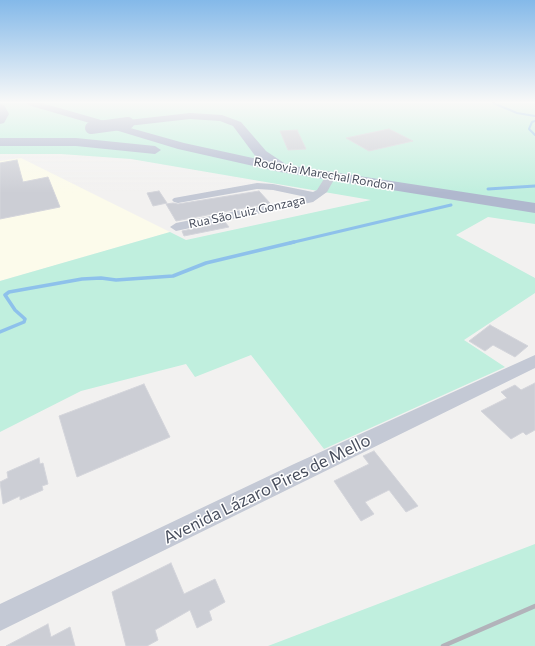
<!DOCTYPE html>
<meta charset="utf-8">
<style>
body{margin:0}
canvas{display:block;background:#f2f1f0}
</style>
<canvas width="535" height="646"></canvas>
<script>
const ctx = document.querySelector('canvas').getContext('2d');
ctx.lineJoin = 'round';
function fillPath(path, color) {
  ctx.fillStyle = color;
  ctx.fill(path, 'evenodd');
}
function toPath(rows) {
  const path = new Path2D();
  for (const r of rows) {
    path.moveTo(r[0], r[1]);
    for (let i = 2; i < r.length; i += 2) path.lineTo(r[i], r[i + 1]);
  }
  return path;
}
function strokePath(path, color, width, dash) {
  ctx.strokeStyle = color;
  ctx.lineWidth = width;
  ctx.lineCap = dash ? 'butt' : 'round';
  ctx.setLineDash(dash || []);
  ctx.stroke(path);
}
function drawText(font, color, halo, rows, align = 'center') {
  ctx.font = font + ' Commissioner,sans-serif';
  ctx.lineWidth = 3;
  ctx.setLineDash([]);
  ctx.textBaseline = 'middle';
  ctx.strokeStyle = halo;
  ctx.fillStyle = color;
  for (const [text, x, y, turn = 0] of rows) {
    ctx.save();
    ctx.translate(x, y);
    ctx.rotate((+turn || 0) * Math.PI / 180);
    ctx.textAlign = isNaN(turn) ? turn : align;
    if (halo) ctx.strokeText(text, 0, 0);
    ctx.fillText(text, 0, 0);
    ctx.restore();
  }
}
fillPath(toPath([
 [21,158,170,232,0,281,0,161]
]), '#fcfbeb');
fillPath(toPath([
 [0,103,535,103,535,224,488,217,456,235,535,278,535,293,464,340,505,367,324,449,251,355,195,377,186,364,81,391,0,432,0,281,170,232,186,240,371,200,131,159,61,154,0,154],
 [535,544,535,646,268,646]
]), '#c0efde');
strokePath(toPath([
 [493,103,517,113,535,116],
 [535,121,532,122,529,129,535,135]
]), '#8ec1eb', 2);
strokePath(toPath([
 [488,189,535,186],
 [290,243,451,205]
]), '#8ec1eb', 3);
strokePath(toPath([
 [0,332,24,322,25,319,15,310,5,295,9,292,82,279,101,278,116,280,173,276,206,263,294,242]
]), '#8ec1eb', 3.5);
const building = toPath([
 [389,129,413,141,369,151,346,138,389,129],
 [297,130,306,149,288,150,280,131,297,130],
 [17,160,23,182,48,177,60,207,0,219,0,163,17,160],
 [159,191,167,203,153,206,147,193,159,191],
 [259,191,270,203,176,221,166,204,173,203,178,204,259,191],
 [225,222,229,227,184,236,182,231,225,222],
 [490,325,528,346,515,357,493,345,485,351,469,341,490,325],
 [535,383,535,430,526,435,523,432,511,439,481,411,507,398,501,392,515,385,521,390,535,383],
 [144,384,170,437,77,477,59,416,144,384],
 [374,451,418,506,406,512,389,490,365,502,374,514,361,521,334,481,369,464,363,456,374,451],
 [39,458,40,464,43,463,48,484,42,486,43,490,20,500,20,496,3,504,0,482,8,478,7,472,39,458],
 [171,563,184,594,215,579,225,602,209,611,212,620,197,628,190,610,155,630,158,640,147,646,126,646,112,592,171,563],
 [48,624,51,637,70,627,75,646,6,646,48,624]
]);
fillPath(building, '#ccced5');
strokePath(building, '#d4d5db', 1);
fillPath(toPath([
 [331,173,336,176,327,192,313,202,176,231,170,227,176,223,306,197,273,190,257,189,178,203,174,202,172,200,174,198,257,183,273,184,313,192,317,190,327,174,331,173],
 [535,355,535,368,0,631,0,604,294,464,535,355]
]), '#c4c9d5');
fillPath(toPath([
 [27,103,42,103,108,122,110,124,108,126,100,126,28,105,27,103],
 [0,104,4,105,9,114,4,123,0,124,0,104],
 [190,113,222,115,241,122,266,151,287,165,535,203,535,213,280,172,178,149,112,129,110,127,116,124,184,143,262,160,256,157,233,126,220,121,190,119,128,126,122,123,128,120,190,113],
 [0,138,76,138,155,146,161,150,155,154,76,146,0,146,0,138]
]), '#b0b8ce');
strokePath(toPath([
 [443,646,535,606]
]), '#b2b3ba', 4.5);
strokePath(toPath([
 [91,128,128,123]
]), '#b0b8ce', 12);
const sky = ctx.createLinearGradient(0, 0, 0, 193);
sky.addColorStop(0, '#84b9e9');
sky.addColorStop(0.53, '#f9f9f8');
sky.addColorStop(1, '#f9f9f800');
ctx.fillStyle = sky;
ctx.fillRect(0, 0, 535, 193);
drawText('12px', '#484e5d', '#fff', [
 ["Rodovia Marechal Rondon",324,174,10],
 ["Rua São Luiz Gonzaga",247,212,-12]
]);
drawText('17px', '#484e5d', '#fff', [
 ["Avenida Lázaro Pires de Mello",267,489,-26]
]);
</script>
